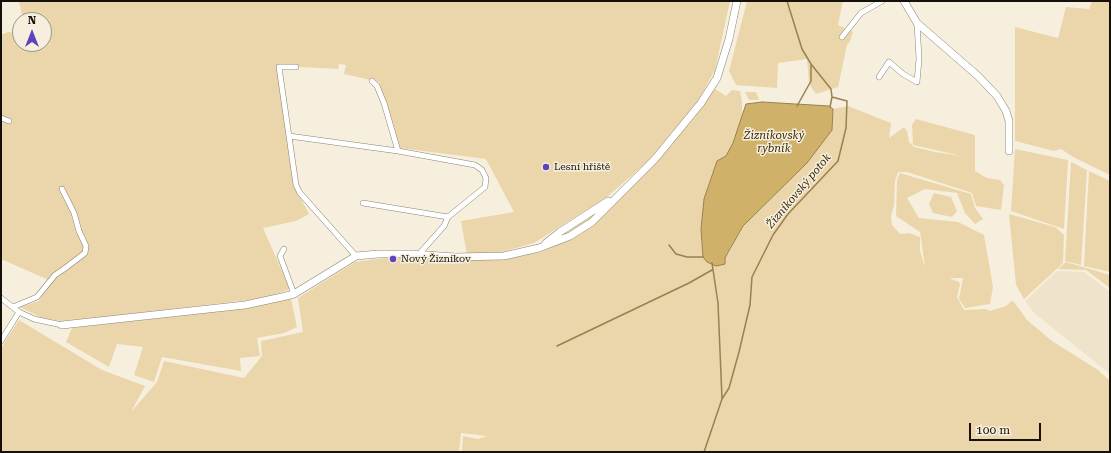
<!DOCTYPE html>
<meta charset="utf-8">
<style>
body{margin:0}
#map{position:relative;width:1111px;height:453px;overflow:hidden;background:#f7efdd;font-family:"Roboto Serif",serif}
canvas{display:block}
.frame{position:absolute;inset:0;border:2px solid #14110b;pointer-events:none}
.north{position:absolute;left:12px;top:12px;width:40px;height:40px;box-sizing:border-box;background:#f7efdd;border:1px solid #9c9689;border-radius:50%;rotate:0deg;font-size:11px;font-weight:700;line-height:16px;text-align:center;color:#14110b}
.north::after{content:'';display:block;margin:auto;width:14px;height:18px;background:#5e44bc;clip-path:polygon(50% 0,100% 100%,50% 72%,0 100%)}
.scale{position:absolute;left:969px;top:423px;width:72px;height:18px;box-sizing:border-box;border:2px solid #14110b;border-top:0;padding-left:5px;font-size:12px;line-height:14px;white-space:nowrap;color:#14110b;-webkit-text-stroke:3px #f7efdd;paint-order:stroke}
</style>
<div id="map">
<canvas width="1111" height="453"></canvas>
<div class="frame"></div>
<div class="north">N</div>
<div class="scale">100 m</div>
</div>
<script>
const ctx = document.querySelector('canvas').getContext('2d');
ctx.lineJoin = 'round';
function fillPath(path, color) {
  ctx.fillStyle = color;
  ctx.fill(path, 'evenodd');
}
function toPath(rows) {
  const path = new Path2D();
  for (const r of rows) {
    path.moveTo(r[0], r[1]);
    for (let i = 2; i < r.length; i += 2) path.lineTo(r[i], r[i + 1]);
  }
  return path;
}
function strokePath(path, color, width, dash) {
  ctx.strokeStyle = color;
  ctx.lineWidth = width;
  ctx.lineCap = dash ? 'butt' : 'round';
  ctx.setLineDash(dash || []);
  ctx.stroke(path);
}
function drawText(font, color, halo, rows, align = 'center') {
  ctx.font = font + ' "Roboto Serif",serif';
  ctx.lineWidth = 3;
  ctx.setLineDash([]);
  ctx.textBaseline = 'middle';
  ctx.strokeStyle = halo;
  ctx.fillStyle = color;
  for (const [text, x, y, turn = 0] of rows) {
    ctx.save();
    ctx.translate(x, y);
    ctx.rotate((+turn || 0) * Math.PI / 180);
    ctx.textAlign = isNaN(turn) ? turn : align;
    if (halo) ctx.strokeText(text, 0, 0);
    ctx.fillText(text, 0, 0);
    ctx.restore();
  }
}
fillPath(toPath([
 [1057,271,1084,272,1110,292,1110,374,1034,313,1025,301]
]), '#efe4cb');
fillPath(toPath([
 [19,1,730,1,715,70,698,101,648,161,607,197,534,243,502,252,467,255,461,221,514,212,486,159,400,148,379,82,344,74,346,65,339,64,338,69,283,66,278,69,293,184,309,214,296,221,263,228,290,289,265,298,96,318,61,321,42,318,20,307,39,301,51,281,1,259,1,35,8,32,20,33,20,44,44,44,44,20,23,20],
 [747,1,843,1,838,25,853,32,850,41,847,45,838,87,816,94,809,84,807,59,778,63,777,88,736,85,729,71],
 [1092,1,1110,1,1110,175,1073,157,1061,149,1054,151,1015,141,1015,27,1058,38,1066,7,1089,9],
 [715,89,726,96,732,90,740,91,742,101,742,119,733,143,726,156,717,161,704,199,701,229,703,257,707,262,716,266,729,253,743,226,807,163,832,130,833,109,848,106,891,123,889,138,904,127,907,131,909,142,914,147,935,152,962,156,913,145,912,125,916,119,975,135,975,171,987,178,1000,180,1004,185,1001,210,976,206,972,193,963,190,907,172,898,172,895,181,894,206,891,216,892,225,900,234,909,233,920,237,920,251,925,267,920,232,896,216,897,180,900,173,971,194,975,208,983,219,975,224,965,213,957,193,925,189,907,198,919,218,958,222,984,235,993,287,990,304,965,308,959,299,963,278,949,278,959,282,960,284,957,297,964,310,986,309,990,311,1006,306,1011,301,1014,302,1027,320,1052,341,1098,370,1110,381,1110,452,462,452,463,436,478,439,487,436,461,433,459,452,1,452,1,348,19,320,102,370,145,386,131,412,157,382,164,361,244,378,262,356,261,341,303,332,298,298,355,262,392,257,455,260,504,259,541,252,571,238,593,223],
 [745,92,756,92,759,100,749,100],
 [1015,149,1068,160,1064,229,1011,211],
 [1071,162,1087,170,1081,265,1065,261],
 [1089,171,1110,181,1110,272,1084,266],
 [934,193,951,197,957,211,952,217,933,213,929,204],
 [598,211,589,221,558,238],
 [1009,214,1055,227,1064,235,1063,263,1024,299,1016,285],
 [1066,262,1110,275,1110,288,1086,270,1058,269],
 [291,299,297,327,284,333,257,338,260,356,240,358,241,371,162,357,154,382,134,375,143,347,117,344,109,367,66,342,72,328,202,313]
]), '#ead6aa');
const water = toPath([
 [762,102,829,106,833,109,832,130,807,163,743,226,725,258,725,264,716,266,707,262,703,257,701,229,704,199,717,161,726,156,733,143,746,104,762,102]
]);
fillPath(water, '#d0b16a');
strokePath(water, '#98814e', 1);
strokePath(toPath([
 [797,106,811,81,811,65],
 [830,107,832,97],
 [669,245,676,254,687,257,703,257],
 [712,263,718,303,722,399],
 [557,346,689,283,712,270],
 [704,452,722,399,729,388,739,352,750,305,752,277,773,235,788,214,838,161,846,128,847,101,832,97,831,89,811,64,802,49,787,1]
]), '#98814e', 1.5);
const street = toPath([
 [842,37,861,13,882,1],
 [296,67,279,67,296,185,300,193,356,256],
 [879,77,889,62,903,74,917,82,919,59,917,23],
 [372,81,377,86,384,103,398,151],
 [1,118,9,121],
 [289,136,398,151,475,165,482,170,486,178,485,187,448,217,444,226,419,254],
 [363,203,448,217],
 [284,249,280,256,294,294],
 [1,298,19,312,34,319,62,325],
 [13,307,37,297,55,275,64,269,85,253,86,246,79,231,74,213,62,189],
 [1,341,19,312]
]);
const secondary = toPath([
 [904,1,917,23,978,76,997,96,1006,111,1009,121,1009,151],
 [546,243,560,232,608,201],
 [62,325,245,305,282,297,294,294,356,256,378,254,413,254,455,257,504,256,539,248,570,236,592,222,655,159,701,103,717,78,729,39,737,1]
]);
strokePath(street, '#8a8374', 6);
strokePath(secondary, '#8a8374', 8);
strokePath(street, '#fff', 5);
strokePath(secondary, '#fff', 7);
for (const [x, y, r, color] of [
 [546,167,4,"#5e44bc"],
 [393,259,4,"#5e44bc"]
]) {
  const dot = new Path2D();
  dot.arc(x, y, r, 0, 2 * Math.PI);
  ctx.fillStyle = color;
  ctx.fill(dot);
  strokePath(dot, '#f7efdd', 1.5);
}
drawText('10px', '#14110b', '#f7efdd', [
 ["Lesní hřiště",554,167],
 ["Nový Žizníkov",401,259]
], 'left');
drawText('italic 11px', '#362908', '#f7efdd', [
 ["Žizníkovský",774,136],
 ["rybník",774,149],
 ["Žizníkovský potok",799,191,-50]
]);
</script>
